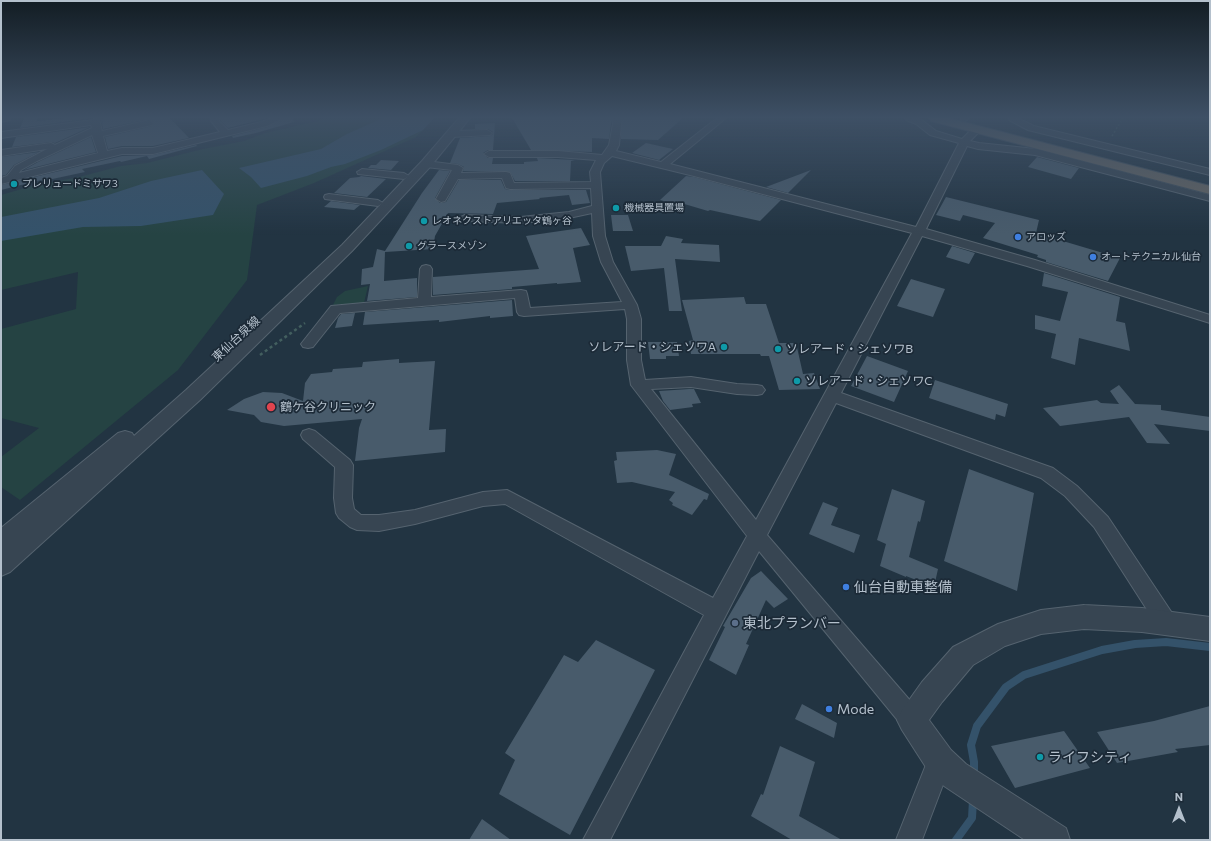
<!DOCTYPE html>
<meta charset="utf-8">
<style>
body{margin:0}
#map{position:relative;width:1211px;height:841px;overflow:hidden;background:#223442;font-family:Commissioner,sans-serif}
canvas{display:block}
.frame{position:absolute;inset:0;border:2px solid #b4c0cc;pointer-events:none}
.north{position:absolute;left:1159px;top:789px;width:40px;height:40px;-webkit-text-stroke:3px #1c2a37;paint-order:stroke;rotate:0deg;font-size:11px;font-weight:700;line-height:16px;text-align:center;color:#b4c0cc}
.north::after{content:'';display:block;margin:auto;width:14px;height:18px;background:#b4c0cc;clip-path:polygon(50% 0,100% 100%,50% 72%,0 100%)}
</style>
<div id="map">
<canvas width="1211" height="841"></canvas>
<div class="frame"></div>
<div class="north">N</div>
</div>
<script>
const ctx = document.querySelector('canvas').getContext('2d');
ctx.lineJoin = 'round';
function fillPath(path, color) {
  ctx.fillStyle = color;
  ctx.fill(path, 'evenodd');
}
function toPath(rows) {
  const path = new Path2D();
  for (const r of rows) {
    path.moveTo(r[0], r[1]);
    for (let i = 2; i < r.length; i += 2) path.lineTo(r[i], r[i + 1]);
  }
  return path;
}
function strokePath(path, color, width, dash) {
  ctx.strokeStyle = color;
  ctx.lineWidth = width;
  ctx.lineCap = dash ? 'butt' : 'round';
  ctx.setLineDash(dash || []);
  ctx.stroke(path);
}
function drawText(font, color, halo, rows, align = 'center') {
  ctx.font = font + ' Commissioner,"Noto Sans JP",sans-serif';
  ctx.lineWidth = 3.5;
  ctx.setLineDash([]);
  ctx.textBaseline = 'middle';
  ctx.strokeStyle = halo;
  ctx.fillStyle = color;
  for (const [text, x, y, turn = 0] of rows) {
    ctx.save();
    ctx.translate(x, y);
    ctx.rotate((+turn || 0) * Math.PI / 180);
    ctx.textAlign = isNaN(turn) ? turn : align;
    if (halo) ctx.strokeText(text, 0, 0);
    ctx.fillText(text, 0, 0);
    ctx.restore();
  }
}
fillPath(toPath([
 [323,118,435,118,416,137,314,183,257,205,247,280,178,370,20,500,1,487,1,457,39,428,1,418,1,329,76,309,78,272,1,290,1,195,32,186,79,177,121,166,147,163,203,149,244,141,265,133,317,121],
 [368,286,364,303,333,305,337,297,345,291]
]), '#254343');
fillPath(toPath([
 [383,118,434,118,423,130,381,150,345,164,331,167,307,176,261,188,251,177,239,168,321,149,347,134],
 [202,170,224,194,213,215,141,226,83,227,1,241,1,217,99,198,151,181]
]), '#34526a');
strokePath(toPath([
 [974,774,974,762,971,745,977,726,1006,687,1024,675,1102,650,1135,644,1166,642,1210,647],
 [956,840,972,818,973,800]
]), '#34526a', 8);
fillPath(toPath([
 [24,118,38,118,37,121,65,118,93,118,20,128],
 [105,118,170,118,189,138,153,146,122,146,108,149,105,137,152,126,154,123,149,119,103,129,102,123],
 [220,118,268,118,228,128,220,120],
 [284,118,293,118,294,122,256,133,233,138,232,136,267,127],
 [512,118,611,118,611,124,609,139,592,138,592,152,531,150],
 [621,118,683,118,658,140,621,139],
 [495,123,493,150,488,150,483,153,488,158,493,158,492,164,524,164,524,162,538,161,537,158,575,160,571,161,570,181,515,181,510,172,463,171,464,167,458,164,450,163,460,138,490,136,493,134,493,132,488,129,475,129,475,124],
 [90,127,55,143,51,142,12,147,16,137],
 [91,137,96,152,24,170,38,162],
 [646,143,673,149,659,160,632,153],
 [196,145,197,146,149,159,147,156,121,162,120,161,82,169,85,172,43,181,41,180,1,190,1,185,122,156,153,155],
 [39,152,14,165,6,175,1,176,1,157],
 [1037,157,1079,168,1071,179,1028,167],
 [381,160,399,161,391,170,368,168,371,165,376,165],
 [439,170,450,171,435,198,440,203,446,202,459,180,501,180,505,189,510,190,586,190,590,203,572,205,569,195,539,198,540,199,497,203,493,214,448,213,435,236,433,249,385,252,384,281,417,278,417,297,367,301,370,284,361,285,362,269,373,267,377,249,385,251,422,193],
 [811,170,788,193,766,187],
 [361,176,386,179,367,197,334,193,350,178,359,177],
 [686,176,694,177,781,200,760,221,710,210,708,211,681,203,679,205,660,200],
 [946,197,1039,220,1036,233,1120,258,1108,281,1046,262,1046,260,1037,257,1038,255,983,238,995,223,963,215,960,221,936,215],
 [331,201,360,205,354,210,324,207],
 [611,215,628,215,633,231,613,231],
 [581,228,590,245,573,248,581,282,557,284,557,283,512,287,512,289,433,295,433,277,539,269,526,236],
 [666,236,683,239,681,243,719,245,720,262,675,259,682,311,669,311,664,268,631,271,625,246,661,246],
 [952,246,975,253,969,264,946,257],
 [1044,273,1120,297,1116,321,1125,323,1130,351,1079,338,1075,365,1051,358,1056,334,1035,329,1035,315,1060,321,1068,292,1042,286],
 [911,279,945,289,933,317,897,306],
 [744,297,746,304,766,304,779,343,796,343,803,374,814,373,820,389,779,390,769,356,761,356,760,354,691,354,689,341,693,340,682,300],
 [512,300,513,316,490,318,490,316,439,322,439,320,363,325,365,312],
 [355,313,352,326,335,328,338,318,341,314],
 [648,342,677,342,679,356,666,356,666,359,650,359],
 [867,356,908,371,894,402,851,386],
 [399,359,399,363,435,361,429,430,446,429,445,452,355,461,359,428,362,419,284,426,261,422,254,415,227,410,244,399,263,392,282,393,303,401,305,383,311,374,332,372,333,369,362,367,363,362],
 [935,380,1008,404,1005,417,996,414,995,420,929,398],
 [1119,385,1135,404,1161,405,1161,410,1210,417,1210,431,1154,424,1170,444,1147,443,1129,417,1060,426,1043,408,1097,400,1101,403,1119,404,1110,391],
 [689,389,694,389,701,403,692,404,693,407,670,410,663,401,659,391],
 [657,450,676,454,669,475,709,494,707,500,704,499,692,515,672,505,673,503,669,500,675,492,632,482,617,483,614,461,617,460,616,452],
 [969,469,1034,493,1017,591,944,561],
 [892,489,925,501,920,522,918,521,909,557,938,569,934,587,906,576,906,577,880,566,886,544,877,540],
 [823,502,838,508,831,525,860,535,854,553,809,534],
 [761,571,788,599,774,608,766,600,746,644,749,645,736,675,709,660,725,627,723,626,751,578],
 [596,640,655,670,570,835,499,794,515,760,505,753,564,655,578,662],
 [802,704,837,723,834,738,795,719],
 [1210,706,1210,745,1175,749,1178,752,1117,763,1097,732,1154,721],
 [1064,731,1090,768,1015,788,991,746],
 [780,746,815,762,799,816,842,840,792,840,751,816,761,794,763,795],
 [482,819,511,840,469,840]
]), '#485b6b');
const minor = toPath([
 [1,118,11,118,10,120,1,122,1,118],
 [95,118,104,118,100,123,102,131,149,120,153,123,152,125,103,136,107,151,122,148,153,148,220,132,211,121,211,118,219,118,219,121,228,130,261,122,272,118,283,118,267,126,153,154,122,154,1,184,1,178,7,176,15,166,47,149,1,156,1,150,51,143,55,145,92,128,91,125,1,138,1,132,92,120,95,118],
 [92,135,98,153,19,173,21,170,37,161,92,135],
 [612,118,620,118,621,124,619,145,616,151,661,162,717,118,726,118,670,164,916,227,959,143,930,135,916,124,906,120,905,118,916,118,922,120,936,131,962,139,973,128,979,128,980,130,979,132,970,141,979,143,1036,149,1210,195,1210,201,1035,155,978,149,967,146,926,229,1035,260,1210,315,1210,323,1027,266,922,236,841,393,1053,468,1077,486,1108,517,1174,616,1177,623,1174,630,1167,633,1160,630,1094,527,1065,496,1041,478,836,403,767,535,920,712,924,720,920,728,912,732,904,728,759,551,610,840,583,840,704,615,505,504,483,506,415,524,379,531,357,530,350,527,339,518,336,513,334,498,335,467,303,439,301,435,303,431,309,429,315,431,350,460,353,465,352,498,354,509,361,515,379,515,415,510,483,492,507,490,713,598,747,536,631,385,627,360,627,319,625,309,524,316,519,315,517,312,515,298,340,313,313,347,308,348,303,347,301,344,331,306,418,298,420,269,422,266,426,265,430,266,432,269,431,297,521,290,526,291,527,294,530,308,622,302,601,262,593,236,592,213,569,218,521,223,465,221,459,218,465,215,521,217,569,212,592,206,591,188,510,189,506,188,502,178,458,179,445,201,441,202,436,199,452,170,426,167,421,164,426,161,458,165,463,168,461,173,506,172,510,173,514,183,591,182,590,172,596,160,558,157,489,157,484,154,489,151,558,151,602,155,609,145,613,124,612,118],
 [612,156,694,176,912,233,756,520,651,389,691,387,737,394,757,395,762,394,765,390,762,386,757,385,737,384,691,377,645,380,641,360,641,319,637,305,613,262,605,236,600,172,604,163,612,156],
 [961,118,969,118,964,122,961,121,961,118],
 [1008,118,1018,118,1034,126,1210,169,1210,175,1028,130,1009,120,1008,118],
 [487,130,492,133,490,135,452,137,447,134,452,131,487,130],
 [362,169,404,173,409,176,404,179,358,174,357,172,362,169],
 [329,194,378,200,383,203,378,206,325,199,324,197,325,195,329,194],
 [940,749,949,752,952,761,922,840,896,840,931,752,940,749]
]);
const tertiary = toPath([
 [459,118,470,118,430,167,352,251,200,400,10,572,1,576,1,528,118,433,125,431,132,433,134,436,186,390,342,245,422,161,459,118],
 [1084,605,1142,608,1210,617,1210,641,1142,632,1084,629,1041,634,1005,646,973,665,942,702,929,720,951,750,966,764,1066,828,1070,840,1025,840,944,786,929,772,902,730,897,720,902,710,922,682,953,647,998,624,1041,610,1084,605]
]);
const trunk = toPath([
 [929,118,948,118,1210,186,1210,194,931,121,929,118]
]);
strokePath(minor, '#55636f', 2);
strokePath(tertiary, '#55636f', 2);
strokePath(trunk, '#42505c', 2);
strokePath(toPath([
 [1112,136,1123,118]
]), '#435f5f', 1.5, [2, 2]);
strokePath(toPath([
 [260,355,305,323]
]), '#435f5f', 2.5, [3, 3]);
fillPath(minor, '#374552');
fillPath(tertiary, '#374552');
fillPath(trunk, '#666562');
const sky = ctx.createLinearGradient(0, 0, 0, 235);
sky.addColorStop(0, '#131d24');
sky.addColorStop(0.5, '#3e5065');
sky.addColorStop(1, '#3e506500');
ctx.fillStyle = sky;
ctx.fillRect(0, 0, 1211, 235);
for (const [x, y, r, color] of [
 [14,184,4,"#0f9aa8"],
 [616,208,4,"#0f9aa8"],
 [424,221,4,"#0f9aa8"],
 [1018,237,4,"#3f7fe0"],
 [409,246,4,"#0f9aa8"],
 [1093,257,4,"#3f7fe0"],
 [724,347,4,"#0f9aa8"],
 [778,349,4,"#0f9aa8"],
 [797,381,4,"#0f9aa8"],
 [271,407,5,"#e0444e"],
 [846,587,4,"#3f7fe0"],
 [735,623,4,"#5c6f8a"],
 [829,709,4,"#3f7fe0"],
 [1040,757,4,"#0f9aa8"]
]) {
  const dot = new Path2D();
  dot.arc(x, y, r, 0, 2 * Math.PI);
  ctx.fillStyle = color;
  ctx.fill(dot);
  strokePath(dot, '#1c2a37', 1.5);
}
drawText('10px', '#b4c0cc', '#1c2a37', [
 ["プレリュードミサワ3",22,184],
 ["機械器具置場",624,208],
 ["レオネクストアリエッタ鶴ヶ谷",432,221],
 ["アロッズ",1026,237],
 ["グラースメゾン",417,246],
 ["オートテクニカル仙台",1101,257]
], 'left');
drawText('12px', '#b4c0cc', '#1c2a37', [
 ["東仙台泉線",236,339,-43]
]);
drawText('12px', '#b4c0cc', '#1c2a37', [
 ["ソレアード・シェソワA",716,347,"right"],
 ["ソレアード・シェソワB",786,349],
 ["ソレアード・シェソワC",805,381],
 ["鶴ケ谷クリニック",280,407]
], 'left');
drawText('14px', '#b4c0cc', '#1c2a37', [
 ["仙台自動車整備",854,587],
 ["東北プランバー",743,623],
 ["Mode",837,709],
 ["ライフシティ",1048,757]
], 'left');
</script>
